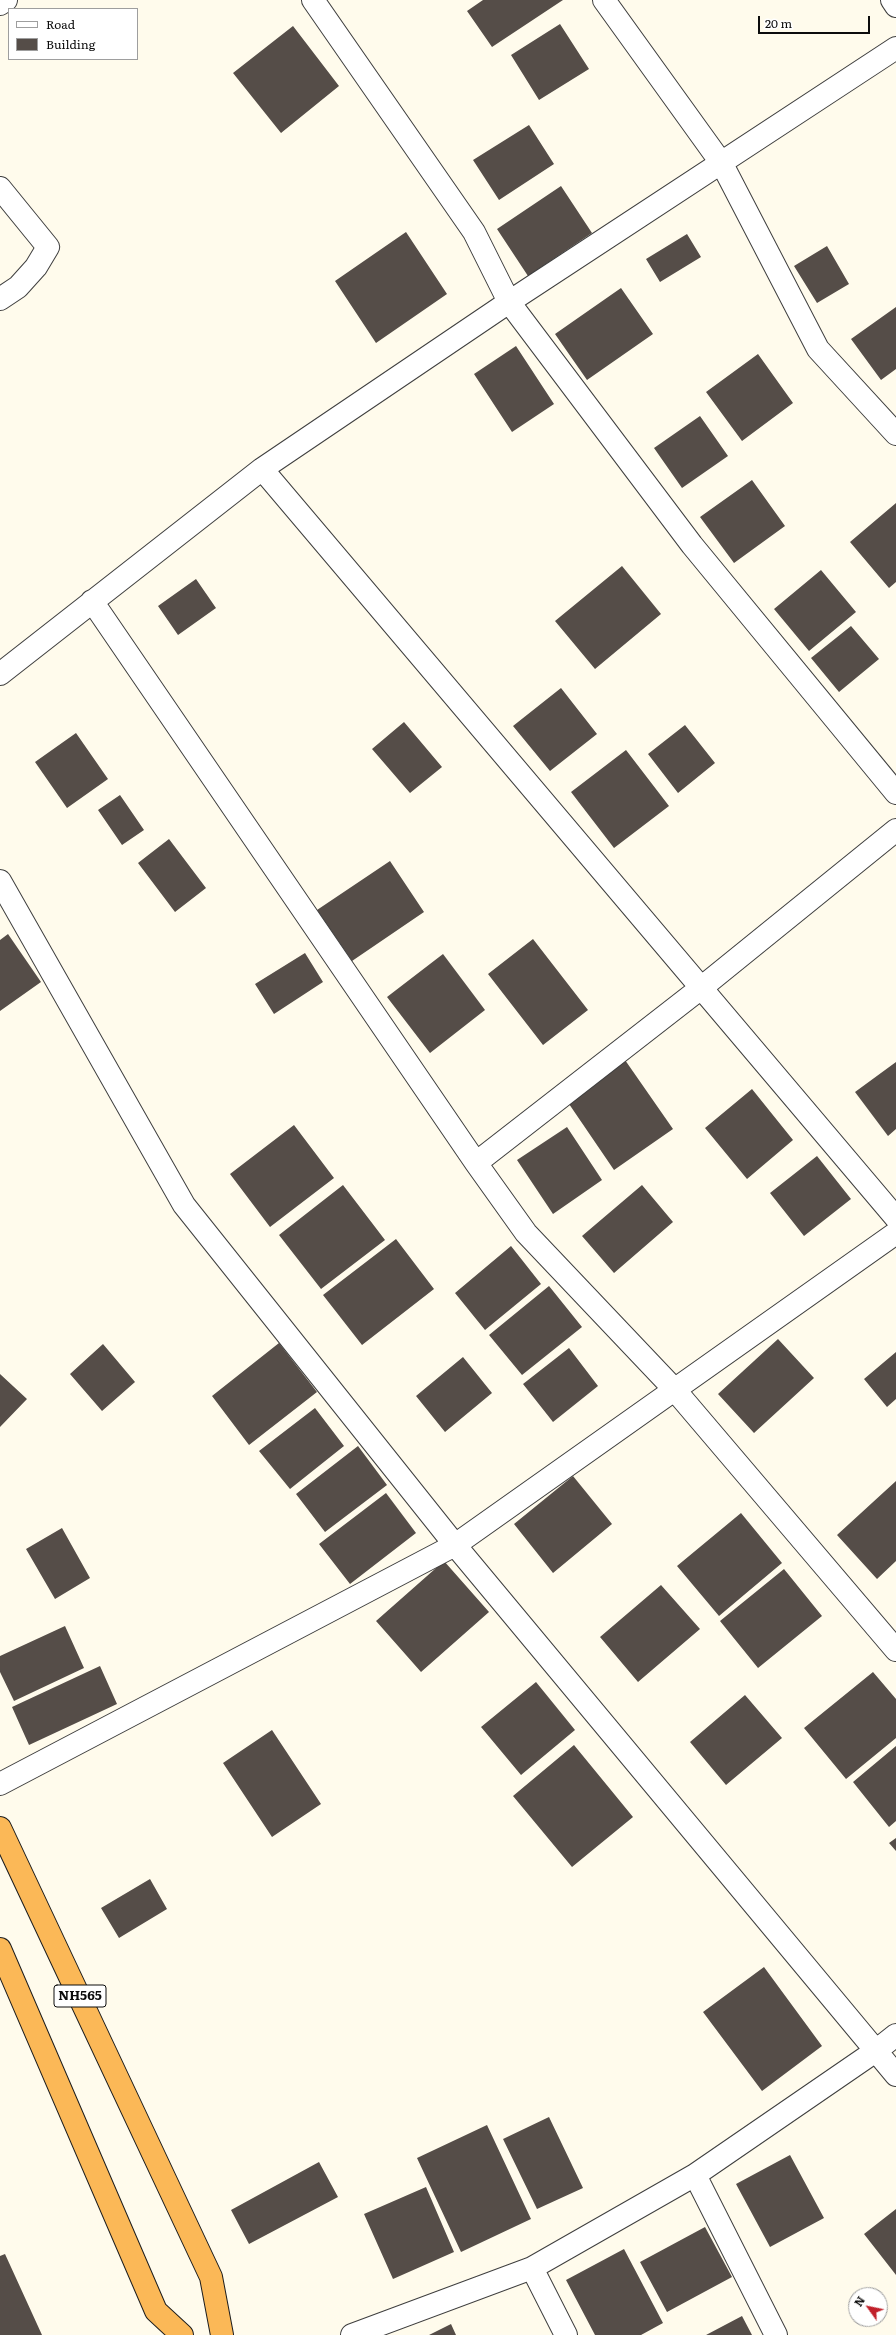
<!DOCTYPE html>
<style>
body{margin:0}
#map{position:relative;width:896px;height:2335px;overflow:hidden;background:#fffbec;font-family:Literata,serif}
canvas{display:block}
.legend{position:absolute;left:8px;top:8px;width:130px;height:52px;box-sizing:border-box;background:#fff;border:1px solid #9e9e9e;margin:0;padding:5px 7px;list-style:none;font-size:12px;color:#0c0c0c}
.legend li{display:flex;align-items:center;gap:8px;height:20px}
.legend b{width:20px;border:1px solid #9e9e9e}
.north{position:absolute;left:848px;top:2287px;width:40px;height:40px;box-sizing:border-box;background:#fff;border:1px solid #9e9e9e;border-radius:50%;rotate:303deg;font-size:11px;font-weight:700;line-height:16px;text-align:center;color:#0c0c0c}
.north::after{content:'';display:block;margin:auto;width:14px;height:18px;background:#c1202a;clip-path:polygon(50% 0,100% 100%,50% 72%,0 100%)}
.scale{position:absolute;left:758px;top:16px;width:112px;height:18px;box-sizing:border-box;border:2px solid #0c0c0c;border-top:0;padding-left:5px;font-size:12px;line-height:14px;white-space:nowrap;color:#0c0c0c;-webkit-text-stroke:3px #fff;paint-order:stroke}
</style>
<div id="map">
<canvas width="896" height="2335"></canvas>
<ul class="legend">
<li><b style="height:5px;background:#fff"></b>Road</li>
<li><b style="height:11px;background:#554d48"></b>Building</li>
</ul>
<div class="north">N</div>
<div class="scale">20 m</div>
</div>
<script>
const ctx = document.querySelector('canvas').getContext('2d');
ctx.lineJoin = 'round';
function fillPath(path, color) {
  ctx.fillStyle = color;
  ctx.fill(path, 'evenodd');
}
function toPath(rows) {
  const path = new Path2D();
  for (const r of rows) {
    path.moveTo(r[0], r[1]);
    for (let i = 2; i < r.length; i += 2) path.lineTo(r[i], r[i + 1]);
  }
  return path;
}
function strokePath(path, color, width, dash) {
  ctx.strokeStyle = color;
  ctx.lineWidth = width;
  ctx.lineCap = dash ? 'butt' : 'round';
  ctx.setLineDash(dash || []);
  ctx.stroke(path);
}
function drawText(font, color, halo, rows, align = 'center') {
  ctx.font = font + ' Literata,serif';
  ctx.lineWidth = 4;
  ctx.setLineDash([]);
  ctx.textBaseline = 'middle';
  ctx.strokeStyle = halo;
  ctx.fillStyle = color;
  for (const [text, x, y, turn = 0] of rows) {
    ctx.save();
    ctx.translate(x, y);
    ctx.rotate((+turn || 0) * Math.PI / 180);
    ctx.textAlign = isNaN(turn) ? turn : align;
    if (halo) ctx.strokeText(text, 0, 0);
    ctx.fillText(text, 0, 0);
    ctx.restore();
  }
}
fillPath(toPath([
 [483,0,563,0,492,47,467,11],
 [560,24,589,69,539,100,511,55],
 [293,26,339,86,281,133,233,73],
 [529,125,554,164,499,200,473,160],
 [561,186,592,233,528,276,497,229],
 [406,232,447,294,376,343,335,281],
 [687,234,701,257,660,282,646,259],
 [827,246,849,284,817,303,794,266],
 [621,288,653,334,587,380,555,334],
 [896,307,896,369,881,380,851,339],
 [516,346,554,404,512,432,474,374],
 [758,354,793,403,742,441,706,392],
 [700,416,728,456,682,488,654,448],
 [752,480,785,526,734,563,700,517],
 [896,503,896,582,889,588,850,542],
 [622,566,661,614,595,669,555,621],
 [821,570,856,612,809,651,774,609],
 [196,579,216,608,178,635,158,606],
 [851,626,879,659,839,692,811,658],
 [561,688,597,734,550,771,513,726],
 [404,722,442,767,410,793,372,749],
 [685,725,715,763,678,793,648,754],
 [76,733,108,779,67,808,35,762],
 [626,750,669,806,614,848,571,792],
 [120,795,144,830,122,845,98,810],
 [169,839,206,888,175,912,138,863],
 [390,861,424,912,352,961,317,910],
 [8,934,41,982,0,1011,0,940],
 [533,939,588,1010,543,1045,488,974],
 [305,953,323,982,274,1014,255,984],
 [443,954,485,1010,430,1053,387,997],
 [625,1060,673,1129,614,1170,567,1101],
 [896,1062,896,1129,888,1136,855,1092],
 [752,1089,793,1140,747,1179,705,1128],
 [294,1125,334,1178,270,1227,230,1174],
 [567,1127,602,1180,553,1214,517,1160],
 [817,1156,851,1199,804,1236,770,1193],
 [343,1185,385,1240,321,1289,279,1235],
 [642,1185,673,1222,614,1273,582,1236],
 [396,1239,434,1289,362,1345,323,1295],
 [511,1246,541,1284,485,1330,455,1293],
 [549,1286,582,1327,522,1375,489,1335],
 [778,1339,814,1378,754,1433,718,1394],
 [279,1343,317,1392,249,1445,212,1396],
 [103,1344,135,1382,102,1411,70,1374],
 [569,1348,598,1386,553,1422,523,1384],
 [896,1352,896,1399,887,1407,864,1379],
 [463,1357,492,1393,445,1432,416,1396],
 [0,1374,27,1399,0,1427],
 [315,1408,344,1446,290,1489,259,1451],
 [358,1446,387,1485,325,1532,296,1494],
 [573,1476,612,1524,553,1573,514,1524],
 [896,1481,896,1561,877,1579,837,1535],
 [386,1493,416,1533,350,1584,319,1544],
 [741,1513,782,1563,719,1616,677,1566],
 [62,1528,90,1578,55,1599,26,1549],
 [444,1561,489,1612,421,1672,376,1621],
 [784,1569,822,1616,758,1668,720,1621],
 [661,1585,700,1629,638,1682,600,1637],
 [65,1626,84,1668,14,1701,0,1672,0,1656],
 [100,1666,117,1704,29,1745,12,1707],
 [873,1672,896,1699,896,1738,846,1779,804,1728],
 [536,1682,575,1730,521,1775,481,1727],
 [745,1695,782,1738,726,1785,690,1742],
 [272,1730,321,1804,272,1837,223,1763],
 [574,1745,633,1817,572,1867,513,1796],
 [896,1746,896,1821,889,1827,853,1782],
 [896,1838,896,1851,889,1843],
 [150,1879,167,1909,119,1938,101,1908],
 [764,1967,822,2046,762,2091,703,2012],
 [549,2117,583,2188,537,2209,503,2139],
 [487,2125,531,2219,461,2252,417,2158],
 [790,2155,824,2218,770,2247,736,2184],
 [319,2162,338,2197,249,2244,231,2210],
 [426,2187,454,2252,393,2279,364,2214],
 [896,2209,896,2275,864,2234],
 [705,2227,732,2277,667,2312,640,2262],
 [624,2249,663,2323,641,2335,595,2335,566,2280],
 [5,2254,42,2335,0,2335,0,2256],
 [742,2316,752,2335,706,2335],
 [451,2324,456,2335,429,2335]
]), '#554d48');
const minor = toPath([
 [313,0,474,232,509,302,692,545,896,793],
 [604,0,722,164,818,349,896,434],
 [892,0,896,6],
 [0,4,6,0],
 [0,188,48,247,36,267,18,287,0,299],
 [262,469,896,1218],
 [92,601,476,1163,526,1233,674,1389,896,1650],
 [0,674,262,469,509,302,896,48],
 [0,881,184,1205,455,1545,896,2075],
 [476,1163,701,988,896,830],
 [0,1784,455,1545,896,1233],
 [695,2175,776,2335],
 [532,2268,566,2335],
 [352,2335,532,2268,695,2175,877,2050,896,2035]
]);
const trunk = toPath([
 [0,1828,211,2277,222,2335],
 [0,1949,156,2311,182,2335]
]);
strokePath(minor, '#3f3f3f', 24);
strokePath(trunk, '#1d1d1d', 24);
strokePath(minor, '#fff', 22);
strokePath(trunk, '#fbb857', 22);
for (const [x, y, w] of [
 [80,1996,52]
]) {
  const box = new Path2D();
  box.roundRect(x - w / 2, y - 11, w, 22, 3);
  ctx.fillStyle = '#fff';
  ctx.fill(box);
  strokePath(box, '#0c0c0c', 1);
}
drawText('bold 13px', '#0c0c0c', null, [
 ["NH565",80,1996]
]);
</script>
